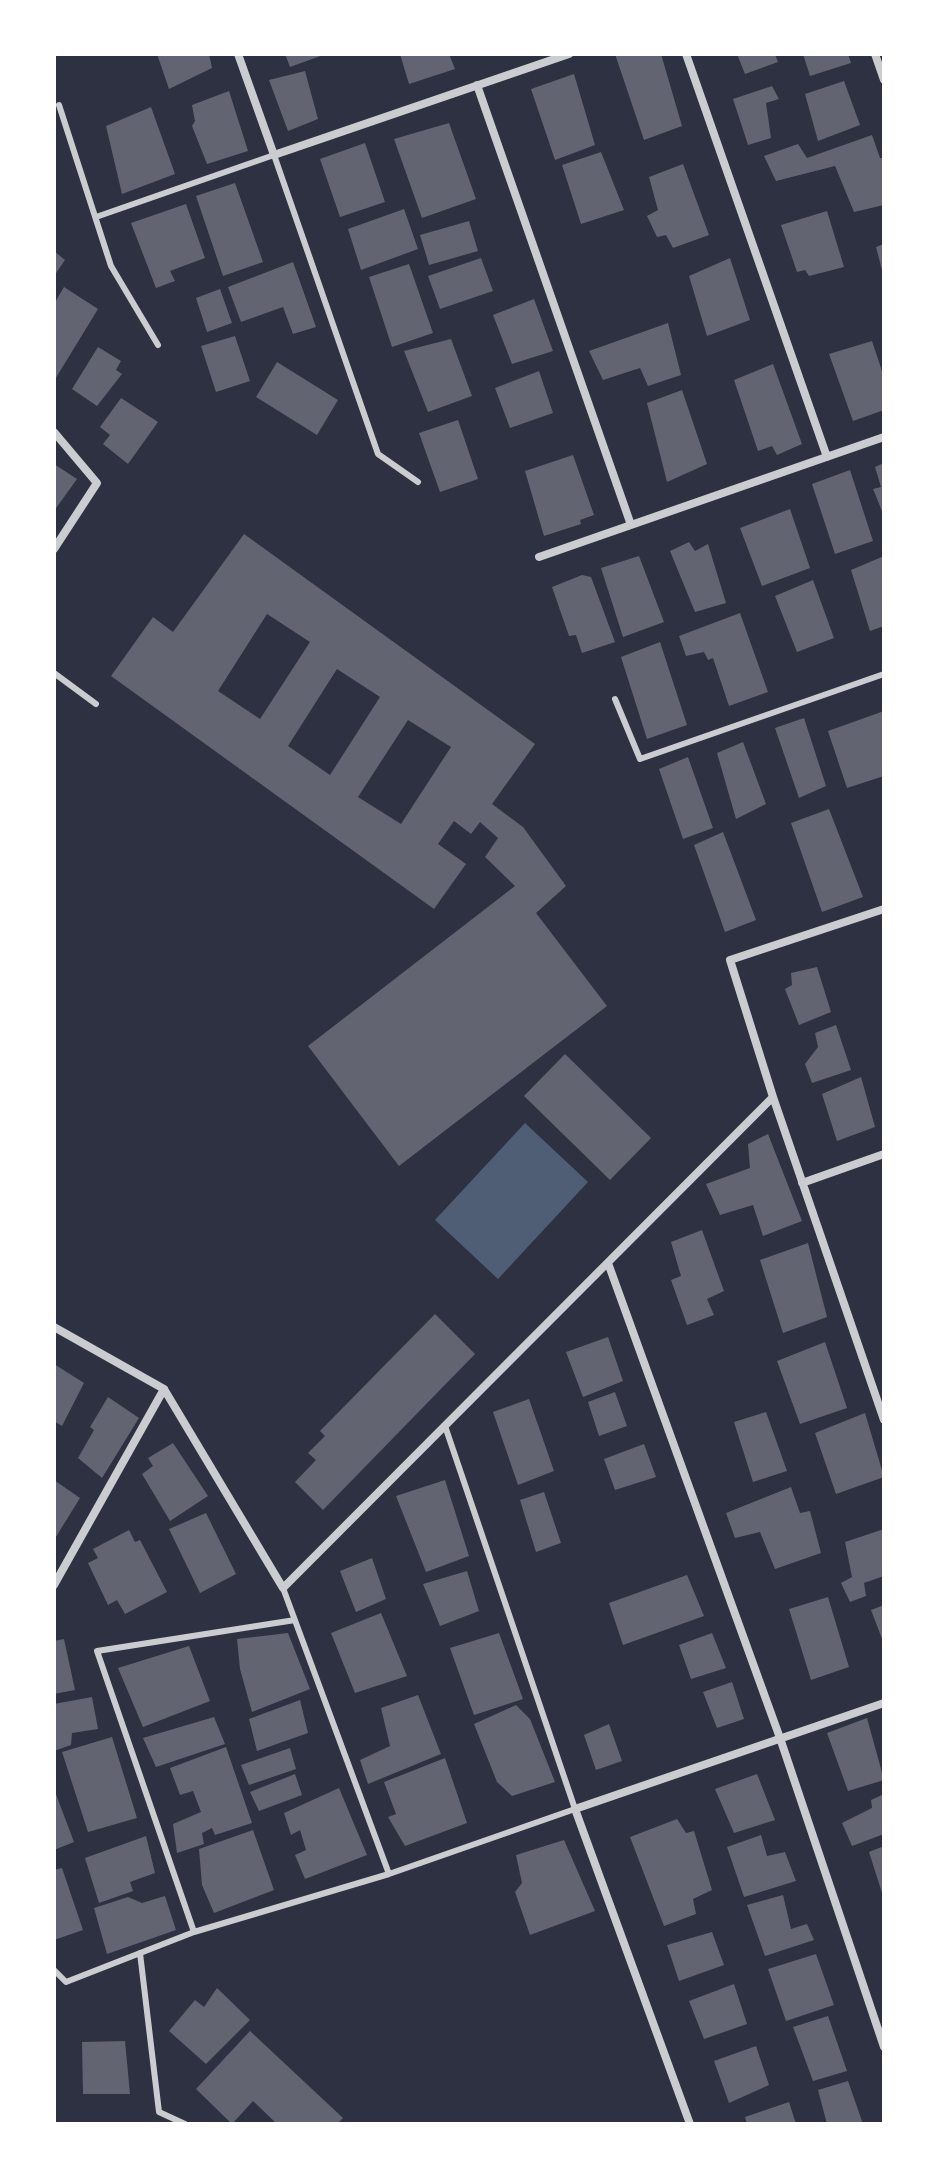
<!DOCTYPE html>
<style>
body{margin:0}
#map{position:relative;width:938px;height:2178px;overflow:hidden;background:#2d3142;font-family:"Noto Serif",serif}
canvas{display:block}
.frame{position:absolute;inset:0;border:56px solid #fff;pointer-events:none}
</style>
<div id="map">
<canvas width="938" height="2178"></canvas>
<div class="frame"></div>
</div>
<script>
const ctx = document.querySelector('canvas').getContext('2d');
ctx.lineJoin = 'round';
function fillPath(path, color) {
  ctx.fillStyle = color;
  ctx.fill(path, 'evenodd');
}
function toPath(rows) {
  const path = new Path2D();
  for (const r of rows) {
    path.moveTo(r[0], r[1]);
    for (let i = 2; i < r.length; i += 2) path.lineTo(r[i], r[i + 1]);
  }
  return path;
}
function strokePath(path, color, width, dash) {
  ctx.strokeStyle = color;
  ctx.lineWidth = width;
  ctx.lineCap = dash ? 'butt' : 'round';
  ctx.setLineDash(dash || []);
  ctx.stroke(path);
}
fillPath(toPath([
 [525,1123,588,1182,498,1279,435,1220]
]), '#4f5d75');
fillPath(toPath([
 [157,54,209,54,212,68,169,89],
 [285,54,326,54,290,67],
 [400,54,449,54,455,69,409,84],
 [615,54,661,54,682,126,644,140],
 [737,54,775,54,778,62,745,74],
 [803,54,848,54,851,63,810,76],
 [305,71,318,119,288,131,269,80],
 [574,74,595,145,555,160,531,89],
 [844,81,860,125,818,141,805,94],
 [772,86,779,99,766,103,771,138,748,145,733,99],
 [229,91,248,151,207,164,192,126,195,121,192,105],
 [151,107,175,174,122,194,106,126],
 [449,123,476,199,422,218,394,139],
 [872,135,880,158,884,158,884,205,854,212,835,166,776,181,764,156,798,144,807,158],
 [365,143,385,202,340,217,320,159],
 [601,152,624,210,581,224,562,165],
 [683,164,709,235,673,248,666,235,657,237,647,216,658,210,649,177],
 [235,183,263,262,223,276,196,196],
 [186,204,205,258,170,271,175,281,156,288,131,223],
 [404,209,418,249,361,270,348,229],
 [827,211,844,267,809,276,805,270,797,272,781,225],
 [469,221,478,251,429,265,420,235],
 [884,244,884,274,883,274,876,247],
 [54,251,65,260,54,276],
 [481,258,493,291,440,309,428,276],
 [730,258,750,320,707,336,689,276],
 [293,262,316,327,293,334,283,307,241,322,228,287],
 [409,264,433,333,392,347,369,277],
 [64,287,98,309,54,381,54,304],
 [220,289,232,323,207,332,196,298],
 [534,299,553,351,512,364,493,315],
 [668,323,681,375,648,386,640,368,603,380,589,351],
 [235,336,250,381,216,392,201,346],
 [451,339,472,396,428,412,404,351],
 [872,341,884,377,884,410,853,421,829,354],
 [98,347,121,361,116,370,122,374,97,406,72,389],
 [277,362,338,400,317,435,256,397],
 [773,364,802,444,777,455,772,446,758,451,734,380],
 [539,371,553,413,510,428,495,388],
 [682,390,707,464,667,482,647,403],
 [121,398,158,422,128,464,103,444,110,435,100,427],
 [458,420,478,479,440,492,419,433],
 [573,455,594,515,580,520,581,524,544,536,525,471],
 [884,463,884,516,873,489,881,487,875,467],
 [54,464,77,479,54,511],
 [850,470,873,541,835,554,812,484],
 [790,509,810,568,762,586,740,528],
 [244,534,535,744,492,804,523,827,566,886,536,913,607,1006,399,1166,308,1046,515,886,485,857,498,838,480,822,471,834,454,821,438,844,466,864,434,909,111,676,153,617,173,632],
 [267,614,310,642,260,719,218,691],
 [337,669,380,697,330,775,288,746],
 [408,720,451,747,401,824,358,797],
 [689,542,695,551,708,544,726,603,695,612,670,551],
 [639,556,664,622,623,637,601,568],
 [884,556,884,626,870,631,851,570],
 [582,575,591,577,615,642,582,653,576,635,569,636,552,587],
 [813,580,834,638,797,652,775,596],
 [740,613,768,692,729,706,713,658,708,660,704,652,686,656,679,636],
 [660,642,687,725,647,739,621,657],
 [884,711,884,776,847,788,828,731],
 [804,718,826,786,799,798,775,728],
 [743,742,766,804,736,819,717,753],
 [688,757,713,828,683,839,659,769],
 [829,809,863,897,822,912,791,823],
 [723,832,756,920,725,932,694,845],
 [817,967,831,1012,799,1025,785,989,792,985,791,973],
 [836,1025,851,1070,812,1083,805,1064,818,1047,815,1033],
 [565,1054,651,1138,610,1180,524,1096],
 [861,1077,875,1127,837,1141,822,1094],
 [768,1134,802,1221,763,1236,753,1205,720,1215,706,1184,750,1168,748,1144],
 [702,1230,724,1291,707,1299,714,1315,687,1325,671,1280,681,1276,671,1242],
 [808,1243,827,1317,783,1333,760,1260],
 [435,1314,475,1354,323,1510,295,1482,316,1460,308,1453,325,1436,320,1431],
 [608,1337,623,1381,583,1397,566,1352],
 [825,1342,847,1408,800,1424,777,1361],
 [54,1364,84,1383,62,1426,54,1421],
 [615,1392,627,1426,599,1436,588,1402],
 [108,1397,139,1418,102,1478,78,1458,94,1430,90,1427],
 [529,1399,554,1471,518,1485,493,1412],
 [766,1412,787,1471,753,1482,734,1422],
 [865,1413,884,1477,836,1494,815,1433],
 [173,1443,208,1496,170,1521,142,1474,153,1466,148,1458],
 [644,1444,656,1477,615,1490,604,1459],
 [54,1480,80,1498,54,1540],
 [445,1480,469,1556,426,1572,396,1496],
 [791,1487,800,1513,810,1511,821,1553,775,1569,760,1532,735,1538,726,1513],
 [544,1492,561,1543,536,1552,520,1500],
 [206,1513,236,1574,200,1593,169,1529],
 [884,1529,884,1576,864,1583,866,1596,850,1602,841,1583,852,1577,845,1542],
 [129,1530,135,1542,140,1540,167,1592,125,1614,117,1600,108,1605,88,1563,98,1558,93,1549],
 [372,1558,386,1599,356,1612,340,1571],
 [467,1571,479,1611,440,1626,423,1584],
 [687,1575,704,1616,623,1645,609,1603],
 [828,1597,849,1667,811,1680,789,1609],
 [884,1605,884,1644,871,1610],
 [381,1613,407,1676,355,1693,331,1633],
 [288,1633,310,1689,252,1712,240,1669,237,1639],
 [499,1633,523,1699,474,1715,450,1648],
 [712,1633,726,1668,691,1679,679,1645],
 [64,1639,75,1690,54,1694,54,1641],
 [189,1646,210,1701,143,1727,118,1668],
 [732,1682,744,1719,717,1728,703,1692],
 [418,1695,441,1754,368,1784,360,1760,390,1746,381,1708],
 [92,1697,98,1729,72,1733,71,1745,54,1751,54,1704],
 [300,1700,308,1733,257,1751,249,1719],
 [516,1705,530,1719,555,1782,512,1796,497,1782,474,1724],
 [214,1717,225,1744,156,1767,143,1738],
 [867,1718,884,1780,848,1791,827,1733],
 [609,1724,622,1761,596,1770,584,1735],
 [112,1737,137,1818,88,1832,62,1752],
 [226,1747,252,1823,215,1835,212,1828,202,1833,204,1844,177,1853,173,1824,201,1812,193,1791,180,1795,170,1768],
 [290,1748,296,1769,249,1785,241,1765],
 [445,1758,467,1823,405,1846,388,1817,396,1814,384,1782],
 [295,1774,302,1795,259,1811,250,1792],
 [757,1774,775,1820,734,1833,715,1789],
 [339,1788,367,1855,305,1879,295,1855,306,1850,300,1830,291,1835,284,1813],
 [54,1789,74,1842,54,1850],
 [884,1794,884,1834,852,1846,842,1823,872,1808,871,1800],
 [677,1819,686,1833,694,1831,712,1890,693,1899,696,1914,664,1926,630,1837],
 [253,1830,274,1890,214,1913,202,1885,199,1849],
 [761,1835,767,1856,785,1852,796,1881,744,1897,727,1847],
 [146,1836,155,1873,130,1882,133,1891,99,1903,85,1858],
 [564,1840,595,1911,530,1935,515,1892,522,1883,516,1855],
 [884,1846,884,1896,883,1896,869,1852],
 [62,1868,83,1930,54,1940,54,1870],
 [783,1895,791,1929,807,1924,814,1940,765,1956,747,1905],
 [165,1896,176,1930,107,1954,94,1908,128,1897,142,1903],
 [712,1932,724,1965,679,1981,667,1945],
 [816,1954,834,2005,786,2021,768,1969],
 [734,1984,747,2024,704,2039,689,2001],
 [217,1988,250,2020,206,2064,169,2031,195,2000,204,2007],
 [828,2016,847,2071,813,2081,793,2027],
 [250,2031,343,2118,337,2124,277,2124,253,2101,232,2124,196,2089],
 [125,2041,130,2094,83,2094,82,2042],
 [756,2046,769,2085,729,2103,714,2061],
 [848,2081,863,2124,827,2124,818,2090],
 [789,2102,796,2124,747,2124,745,2117]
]), '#626471');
strokePath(toPath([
 [59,105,111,266,158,345],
 [96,217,274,155,378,454,418,482],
 [54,673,96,704],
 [615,699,640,759,884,674],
 [283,1588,389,1874],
 [194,1932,97,1651,295,1620],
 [140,1953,159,2112,185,2124],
 [54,1970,66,1982,194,1932,389,1874,575,1809,445,1426]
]), '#caccd0', 6);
strokePath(toPath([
 [238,54,274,155,569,54],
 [686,54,827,457],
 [875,54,884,80],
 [477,85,631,525],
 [54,432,97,483,54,549],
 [539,557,884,437],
 [884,909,730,960,773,1097,884,1420],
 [802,1183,884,1154],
 [608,1263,780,1738,884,2047],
 [54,1327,164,1389,283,1588,773,1097],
 [54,1585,164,1389],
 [690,2124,575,1809,884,1703]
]), '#caccd0', 8);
</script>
